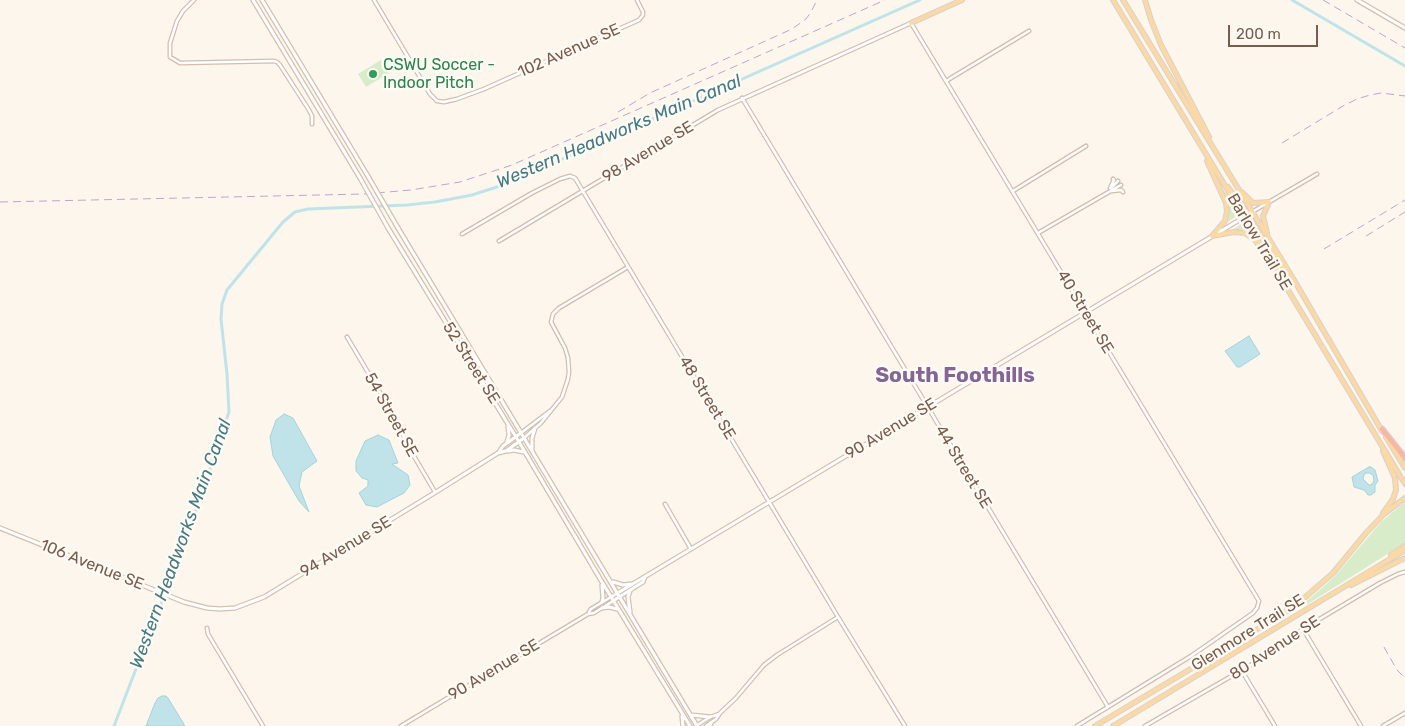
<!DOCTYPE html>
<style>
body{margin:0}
#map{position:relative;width:1405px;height:726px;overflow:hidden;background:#fdf6ec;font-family:Rubik,sans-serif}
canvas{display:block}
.scale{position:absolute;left:1228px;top:25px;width:90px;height:22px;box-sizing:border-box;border:2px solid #7a5c4d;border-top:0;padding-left:6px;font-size:15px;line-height:18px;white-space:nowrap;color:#7a5c4d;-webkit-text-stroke:4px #fffaf3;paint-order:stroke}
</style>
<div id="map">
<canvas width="1405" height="726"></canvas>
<div class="scale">200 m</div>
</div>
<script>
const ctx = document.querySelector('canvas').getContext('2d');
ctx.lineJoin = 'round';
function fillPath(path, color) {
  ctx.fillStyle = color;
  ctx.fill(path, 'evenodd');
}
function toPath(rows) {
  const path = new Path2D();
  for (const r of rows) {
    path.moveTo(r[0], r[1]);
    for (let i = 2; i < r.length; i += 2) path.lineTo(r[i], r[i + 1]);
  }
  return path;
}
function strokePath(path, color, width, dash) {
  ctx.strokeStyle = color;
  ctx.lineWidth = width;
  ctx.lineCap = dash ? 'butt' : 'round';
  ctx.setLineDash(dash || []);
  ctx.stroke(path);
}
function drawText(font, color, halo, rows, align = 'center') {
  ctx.font = font + ' Rubik,sans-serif';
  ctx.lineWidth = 5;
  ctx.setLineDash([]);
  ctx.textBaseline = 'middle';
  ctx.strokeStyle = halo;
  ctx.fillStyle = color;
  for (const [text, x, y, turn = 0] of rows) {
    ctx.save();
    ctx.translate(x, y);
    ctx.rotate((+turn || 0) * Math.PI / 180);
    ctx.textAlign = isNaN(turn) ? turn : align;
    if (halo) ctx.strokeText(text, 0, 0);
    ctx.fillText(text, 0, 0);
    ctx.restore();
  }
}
fillPath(toPath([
 [381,60,389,73,366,87,358,74],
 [1225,191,1240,214,1226,223,1225,222,1227,201,1224,192],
 [1245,222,1253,235,1252,236,1234,231,1233,229],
 [1405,502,1405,543,1303,607,1302,605,1322,588,1336,575,1381,522]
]), '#d8ecc9');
const water = toPath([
 [1249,336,1260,354,1240,367,1237,367,1225,351,1249,336],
 [284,414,293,418,317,461,302,472,299,486,309,512,299,501,273,456,270,437,276,420,284,414],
 [378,435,389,440,398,463,392,464,408,475,410,485,404,493,377,507,366,505,359,493,368,486,368,480,362,478,356,471,356,461,365,441,378,435],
 [1369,467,1371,467,1375,470,1378,481,1375,485,1375,492,1371,495,1368,495,1364,490,1354,487,1352,477,1369,467],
 [1366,473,1369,473,1373,475,1374,481,1371,485,1369,485,1363,479,1364,475,1366,473],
 [162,696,166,696,168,698,185,726,146,726,155,703,158,698,162,696]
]);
fillPath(water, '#bfe3e8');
strokePath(water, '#a5d3da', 1);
strokePath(toPath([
 [1292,0,1405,66],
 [114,726,188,534,229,412,227,374,221,319,222,304,227,290,283,222,295,212,308,209,407,205,435,202,472,195,506,184,920,0]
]), '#bfe3e8', 3);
const street = toPath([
 [194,0,183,11,177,21,170,43,170,57,180,63,274,61,277,62,280,65,309,110,312,116,312,124],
 [374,0,430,94,437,101,444,102,457,99,484,89,639,20,643,15,643,12,637,0],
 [946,81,1029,31],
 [742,98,1108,707],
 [1110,188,1114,180,1113,179],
 [1111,188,1118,181],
 [1013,191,1086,146],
 [1112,191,1121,190,1123,192],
 [1252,212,1317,174],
 [1038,233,1121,185],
 [462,234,532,193,560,179,570,176,575,178,838,617,905,726],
 [499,241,718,110,911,23,1259,601,1257,608,1253,613,1191,656,1077,726],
 [347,337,394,416,408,446,435,492],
 [521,433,550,411],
 [524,438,541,423,562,397,568,379,569,372,568,358,565,348,551,322,553,314,559,308,628,267],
 [665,504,691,549],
 [589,612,591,609,611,597],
 [207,628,208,634,263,726],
 [1303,629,1361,726],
 [1242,671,1275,726],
 [401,726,588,614,594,613,613,601],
 [696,726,710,717,719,714],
 [706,726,716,719,720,713,736,698,764,665,777,655,838,617],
 [1145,726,1275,651,1303,629,1380,583,1398,574,1405,572],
 [1383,726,1405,713]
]);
const secondary = toPath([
 [253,0,360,178],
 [262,0,369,178],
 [1357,0,1405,28],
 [388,228,519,442,602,582,690,726],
 [398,228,697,726],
 [507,442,509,435,508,426],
 [532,450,532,438,535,428],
 [508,451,514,450,524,452],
 [499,452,503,446,521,433],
 [0,528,184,602,207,608,220,609,235,608,264,597,436,492,498,453,506,451,524,438],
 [613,582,623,585,631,584],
 [602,585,603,598,602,602],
 [611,597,1251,213],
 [613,601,643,582,645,577],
 [602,608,609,607,617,609],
 [630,612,628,597,630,591],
 [691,715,710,717],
 [682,716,683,726],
 [710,726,711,723]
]);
const primary = toPath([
 [1113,0,1405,484],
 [1123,0,1294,280,1382,431],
 [1145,0,1151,20,1161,45,1209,137],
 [911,23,962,0],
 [1207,161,1226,203,1227,211,1225,221,1212,236],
 [1228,187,1246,211,1248,213,1252,212],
 [1243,193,1253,203,1269,202],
 [1246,218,1251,221,1284,269],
 [1267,233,1263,216,1269,202],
 [1212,236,1234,232,1245,233,1255,240,1262,250],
 [1386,437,1405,468],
 [1383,513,1393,499,1396,490,1395,478,1383,451],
 [1391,555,1405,546],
 [1351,585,1405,558],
 [1095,726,1281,615,1302,600,1333,573,1366,533,1384,514,1405,498],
 [1113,726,1405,550]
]);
const highway = toPath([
 [1382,429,1405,458]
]);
strokePath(street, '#d1beb0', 5);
strokePath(secondary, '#d6c0b0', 5.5);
strokePath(primary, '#dad1cd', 6);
strokePath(highway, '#dad1cd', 7);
strokePath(street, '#fff', 2.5);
strokePath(secondary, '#fff', 3);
strokePath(primary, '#fbd9a5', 4);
strokePath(highway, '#f7b7a3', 4.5);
strokePath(toPath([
 [1323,0,1405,48],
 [618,112,650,93,792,29,806,19,811,12,817,0],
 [1282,143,1343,106,1357,99,1370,95,1381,93,1405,96],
 [0,202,364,194,411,190,460,182,512,165,885,0],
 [1366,236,1405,212],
 [1324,249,1405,200],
 [1384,647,1397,670,1405,678]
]), '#b9a8c9', 1, [8, 5]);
const secondaryBridge = toPath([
 [360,178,388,228],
 [369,178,398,228]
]);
strokePath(secondaryBridge, '#d6c0b0', 5.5, []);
strokePath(secondaryBridge, '#fff', 3);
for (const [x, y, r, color] of [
 [373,74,5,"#2e9e5b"]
]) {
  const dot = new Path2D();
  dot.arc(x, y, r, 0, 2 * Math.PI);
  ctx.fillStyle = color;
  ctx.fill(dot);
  strokePath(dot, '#fffaf3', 2);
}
drawText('16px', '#7a5c4d', '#fffaf3', [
 ["102 Avenue SE",569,51,-24],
 ["98 Avenue SE",648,152,-31],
 ["Barlow Trail SE",1259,242,59],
 ["40 Street SE",1085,312,59],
 ["52 Street SE",471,363,58],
 ["48 Street SE",707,398,59],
 ["54 Street SE",391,415,61],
 ["90 Avenue SE",891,429,-31],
 ["44 Street SE",963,467,59],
 ["94 Avenue SE",346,547,-31],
 ["106 Avenue SE",92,565,22],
 ["Glenmore Trail SE",1248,633,-32],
 ["80 Avenue SE",1275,648,-33],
 ["90 Avenue SE",494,670,-31]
]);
drawText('16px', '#27864d', '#fffaf3', [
 ["CSWU Soccer -",383,65],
 ["Indoor Pitch",383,83]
], 'left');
drawText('italic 18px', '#437c86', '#fffaf3', [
 ["Western Headworks Main Canal",619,132,-23],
 ["Western Headworks Main Canal",181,544,-70]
]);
drawText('bold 21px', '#846695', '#fffaf3', [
 ["South Foothills",955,376]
]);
</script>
